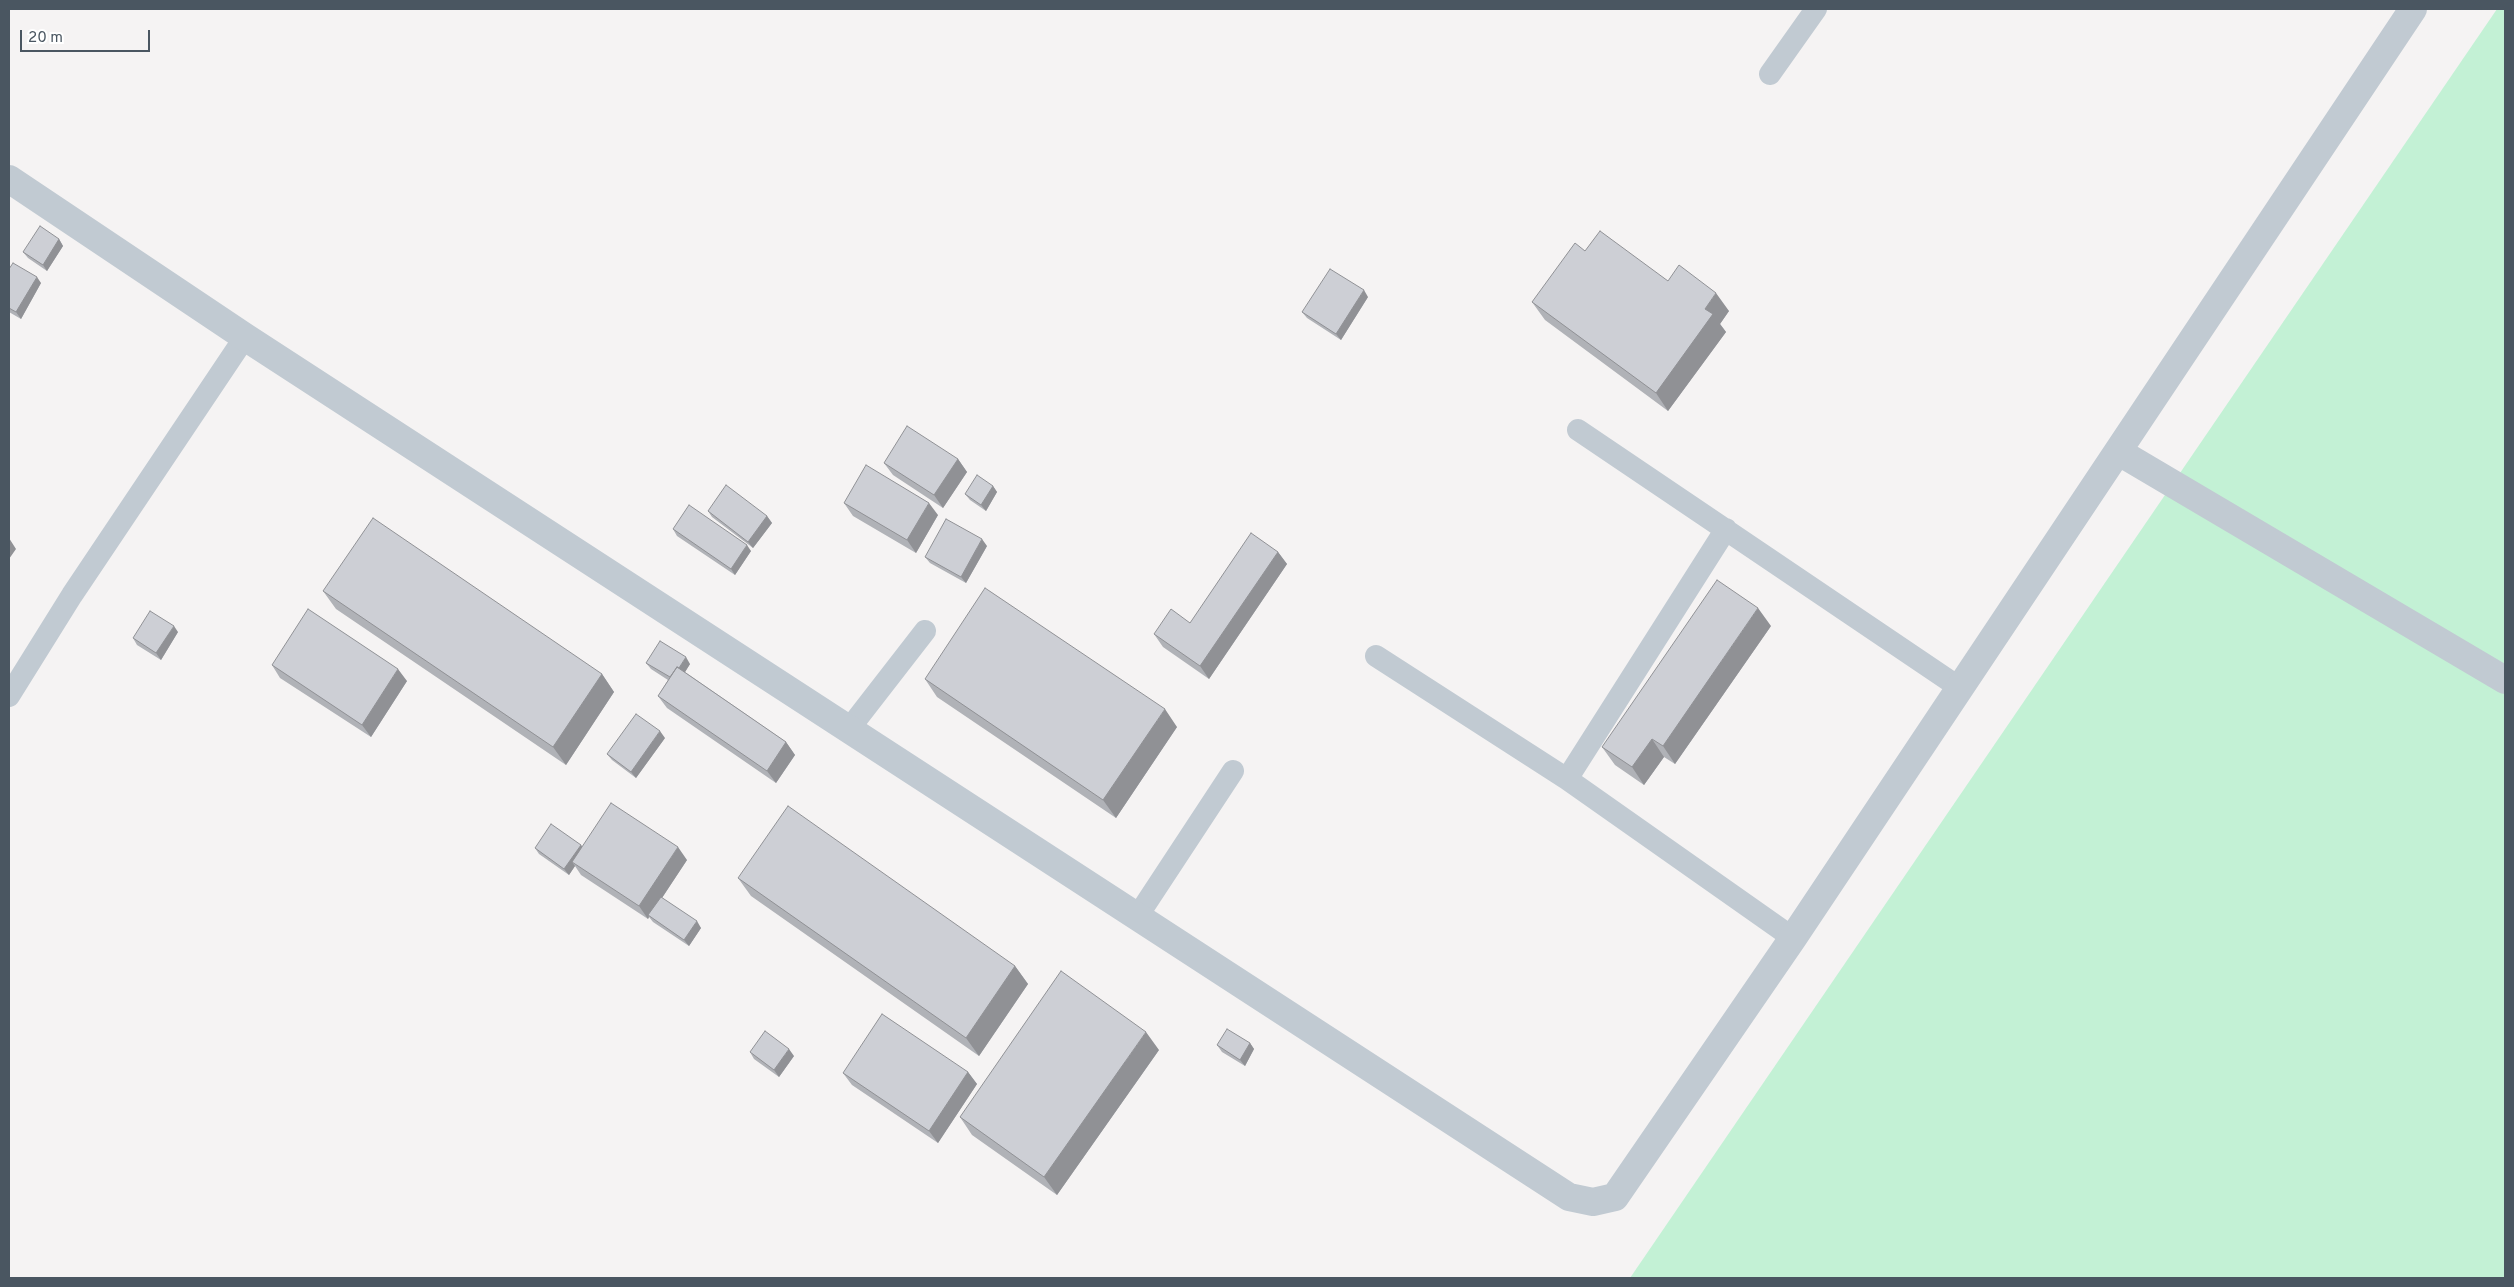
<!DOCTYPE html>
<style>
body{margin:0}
#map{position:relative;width:2514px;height:1287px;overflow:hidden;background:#f5f3f3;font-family:Overpass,sans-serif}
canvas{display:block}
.frame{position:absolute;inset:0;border:10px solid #4a5661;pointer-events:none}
.scale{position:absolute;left:20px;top:30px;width:130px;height:22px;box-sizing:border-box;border:2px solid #4a5661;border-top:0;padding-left:6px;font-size:15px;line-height:18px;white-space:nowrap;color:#4a5661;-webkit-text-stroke:4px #fff;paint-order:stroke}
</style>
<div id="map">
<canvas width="2514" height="1287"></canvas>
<div class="frame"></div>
<div class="scale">20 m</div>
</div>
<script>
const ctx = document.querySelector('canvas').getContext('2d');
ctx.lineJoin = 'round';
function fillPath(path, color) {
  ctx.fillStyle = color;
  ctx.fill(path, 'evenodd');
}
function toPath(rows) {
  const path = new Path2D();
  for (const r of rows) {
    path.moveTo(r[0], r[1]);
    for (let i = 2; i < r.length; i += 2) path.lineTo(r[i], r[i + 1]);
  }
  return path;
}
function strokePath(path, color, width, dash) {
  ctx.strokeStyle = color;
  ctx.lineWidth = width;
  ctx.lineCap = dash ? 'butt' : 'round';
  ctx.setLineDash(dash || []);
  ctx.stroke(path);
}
fillPath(toPath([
 [2497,9,2505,9,2505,1278,1630,1278]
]), '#c3f1d5');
strokePath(toPath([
 [1770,74,1816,9],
 [1578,430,1960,688],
 [1376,656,1567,779,1793,938],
 [9,696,72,595,245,337],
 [849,729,925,631],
 [1567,779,1726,529],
 [1137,917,1233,771]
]), '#c1cad2', 22);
strokePath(toPath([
 [9,179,245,337,1569,1197,1593,1202,1615,1197,1793,938,2413,9],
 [2119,452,2505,680]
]), '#c1cad2', 28);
fillPath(toPath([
 [59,239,63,246,47,271,28,258,23,252],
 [1585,251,1668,281,1729,311,1720,324,1726,332,1668,411,1545,320,1532,302],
 [9,269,41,283,21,319,9,312],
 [1368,297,1341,340,1307,318,1302,312],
 [958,459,967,472,943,508,893,475,884,463],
 [993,486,997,492,986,511,970,500,965,494],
 [844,503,938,515,916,553,853,516],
 [708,511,767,516,772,523,753,548,712,517],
 [673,529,751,551,735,575,677,536],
 [987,546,966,583,930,563,925,557],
 [1278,552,1287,564,1209,679,1163,647,1154,634,1190,623],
 [323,591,602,674,614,692,566,765,336,609],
 [1771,626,1675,764,1664,757,1644,785,1615,765,1602,747],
 [178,632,161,660,137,645,133,638],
 [646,663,690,664,685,672,786,742,795,755,776,783,667,708,658,696,668,680,651,669],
 [272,665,407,681,371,737,280,678],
 [925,679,1177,727,1116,818,937,697],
 [665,738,636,778,612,760,607,754],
 [581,845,582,847,687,860,662,898,701,928,689,946,653,922,649,917,648,919,581,875,575,866,569,875,539,854,535,848],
 [738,878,1015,966,1028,984,979,1056,751,896],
 [1250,1043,1254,1049,1245,1066,1222,1052,1217,1045],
 [1159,1050,1057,1195,972,1135,960,1117],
 [750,1052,794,1056,779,1077,754,1059],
 [968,1072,977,1084,938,1143,852,1085,843,1073]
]), '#b0b2b7');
fillPath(toPath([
 [59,239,63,246,47,271,43,265],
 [37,277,41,283,21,319,16,312],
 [1364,290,1368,297,1341,340,1336,334],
 [1716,293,1729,311,1720,324,1726,332,1668,411,1656,393,1705,309],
 [958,459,967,472,943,508,934,495],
 [993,486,997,492,986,511,981,505],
 [929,503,938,515,916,553,907,540],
 [767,516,772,523,753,548,748,542],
 [9,538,16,549,9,559],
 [982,539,987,546,966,583,961,577],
 [747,545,751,551,735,575,731,569],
 [1278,552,1287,564,1209,679,1200,666],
 [1758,608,1771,626,1675,764,1663,746],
 [174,626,178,632,161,660,156,653],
 [686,657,690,664,677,685,672,679],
 [398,669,407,681,371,737,362,725],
 [602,674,614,692,566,765,553,747],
 [1165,709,1177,727,1116,818,1103,800],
 [660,731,665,738,636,778,631,772],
 [1652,739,1664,757,1644,785,1632,767],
 [786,742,795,755,776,783,767,771],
 [581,845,585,851,572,862,575,866,569,875,564,869],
 [678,847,687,860,650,916,648,915,649,917,648,919,639,906],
 [697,921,701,928,689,946,684,940],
 [1015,966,1028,984,979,1056,966,1038],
 [1146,1032,1159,1050,1057,1195,1044,1177],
 [1250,1043,1254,1049,1245,1066,1240,1060],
 [789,1049,794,1056,779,1077,774,1070],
 [968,1072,977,1084,938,1143,929,1131]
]), '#909195');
const building = toPath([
 [40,226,59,239,43,265,23,252,40,226],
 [1600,231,1668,281,1679,265,1716,293,1705,309,1713,314,1656,393,1532,302,1575,243,1585,251,1600,231],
 [13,263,37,277,16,312,9,308,9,269,13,263],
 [1330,269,1364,290,1336,334,1302,312,1330,269],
 [907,426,958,459,934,495,884,463,907,426],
 [866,465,929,503,907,540,844,503,866,465],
 [977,475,993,486,981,505,965,494,977,475],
 [726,485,767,516,748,542,708,511,726,485],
 [689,505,747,545,731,569,673,529,689,505],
 [373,518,602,674,553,747,323,591,373,518],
 [946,519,982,539,961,577,925,557,946,519],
 [1251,533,1278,552,1200,666,1154,634,1171,609,1190,623,1251,533],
 [1717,580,1758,608,1663,746,1652,739,1632,767,1602,747,1717,580],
 [985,588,1165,709,1103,800,925,679,985,588],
 [308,609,398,669,362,725,272,665,308,609],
 [150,611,174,626,156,653,133,638,150,611],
 [660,641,686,657,679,668,677,667,670,677,646,663,660,641],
 [677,667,786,742,767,771,658,696,677,667],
 [636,714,660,731,631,772,607,754,636,714],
 [611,803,678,847,639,906,572,862,611,803],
 [788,806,1015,966,966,1038,738,878,788,806],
 [551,824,581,845,564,869,535,848,551,824],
 [661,897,697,921,684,940,648,915,661,897],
 [1061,971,1146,1032,1044,1177,960,1117,1061,971],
 [882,1014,968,1072,929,1131,843,1073,882,1014],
 [1227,1029,1250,1043,1240,1060,1217,1045,1227,1029],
 [765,1031,789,1049,774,1070,750,1052,765,1031]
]);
fillPath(building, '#cdcfd5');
strokePath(building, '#909195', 1);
</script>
